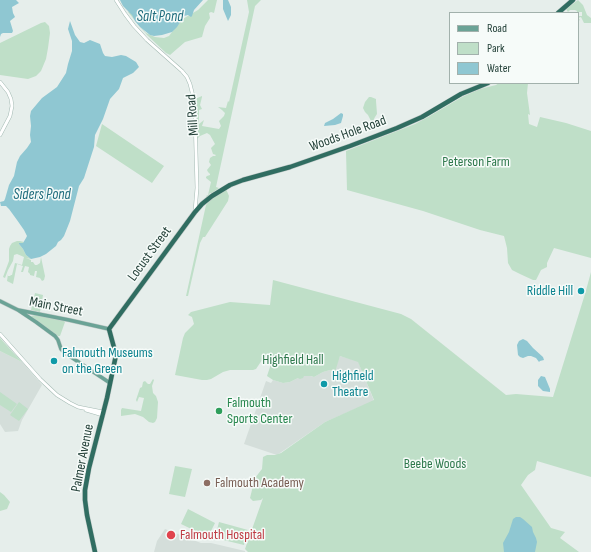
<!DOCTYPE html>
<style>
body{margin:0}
#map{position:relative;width:591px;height:552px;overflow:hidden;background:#e6eeeb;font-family:"Sofia Sans Condensed",sans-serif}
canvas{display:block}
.legend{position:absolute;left:449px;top:12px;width:130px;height:72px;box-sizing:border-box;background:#f6fbf9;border:1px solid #a2b1ac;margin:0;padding:5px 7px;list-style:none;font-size:12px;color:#244139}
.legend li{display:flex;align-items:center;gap:8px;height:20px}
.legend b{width:20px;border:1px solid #a2b1ac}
</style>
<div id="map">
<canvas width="591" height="552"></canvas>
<ul class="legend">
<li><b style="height:5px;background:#6ba396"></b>Road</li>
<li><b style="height:11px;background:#bfdfc8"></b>Park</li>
<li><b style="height:11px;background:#8fc7d2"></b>Water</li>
</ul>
</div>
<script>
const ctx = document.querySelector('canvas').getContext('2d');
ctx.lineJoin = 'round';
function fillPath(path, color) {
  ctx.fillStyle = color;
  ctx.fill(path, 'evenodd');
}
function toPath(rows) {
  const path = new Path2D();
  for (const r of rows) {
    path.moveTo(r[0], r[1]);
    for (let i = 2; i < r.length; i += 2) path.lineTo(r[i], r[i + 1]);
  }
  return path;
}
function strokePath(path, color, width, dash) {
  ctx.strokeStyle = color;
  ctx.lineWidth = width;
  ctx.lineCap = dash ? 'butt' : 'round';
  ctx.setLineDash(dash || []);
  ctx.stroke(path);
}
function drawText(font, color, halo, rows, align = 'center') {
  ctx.font = font + ' "Sofia Sans Condensed",sans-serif';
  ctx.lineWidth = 3;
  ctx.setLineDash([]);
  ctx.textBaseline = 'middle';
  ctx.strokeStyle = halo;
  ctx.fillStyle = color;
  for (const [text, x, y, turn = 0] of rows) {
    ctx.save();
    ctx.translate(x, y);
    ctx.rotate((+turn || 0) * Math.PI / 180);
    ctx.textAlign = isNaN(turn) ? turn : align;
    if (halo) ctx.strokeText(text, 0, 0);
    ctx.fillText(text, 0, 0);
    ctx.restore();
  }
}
fillPath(toPath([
 [0,351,22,362,42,385,22,420,18,431,5,432,0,424],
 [340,356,358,361,374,401,325,422,277,455,244,444,266,381,271,383,273,380,283,383,290,382,302,376,307,375,314,377,323,372,330,370,333,373],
 [165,529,201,543,211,543,245,551,245,552,154,552,157,541]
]), '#d4deda');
fillPath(toPath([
 [208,0,217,0,214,13,211,12,209,13,210,18,205,26,202,37,185,42,170,55,166,53,147,35,128,12,130,10,140,26,146,33,155,37,164,38,169,36,181,20,198,10],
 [247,0,261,0,255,6,216,187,219,188,212,193,210,193,207,197,206,196,208,195,211,182,206,178,206,177,207,176,210,175,210,174,208,172,207,170,211,165,209,162,210,158,213,156,215,156,216,155,213,154,211,148,215,144,210,135,207,133,200,136,196,140,195,99,202,96,202,97,200,105,202,109,199,110,199,124,204,120,202,126,219,129,221,126,219,121,224,116,225,113,222,110,218,107,226,108,228,101,229,102,249,12],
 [578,0,583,5,587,15,591,18,591,23,584,23,581,17,578,18,580,20,578,21,578,16,582,16,582,12,578,12,577,13,577,11,575,10,570,10,568,12,566,9],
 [45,22,49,26,50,33,48,48,46,59,41,71,36,76,28,79,0,75,0,43,41,23],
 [499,83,528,83,527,93,530,115,528,114,529,124,537,127,540,117,566,123,591,131,591,258,554,248,547,263,547,267,541,270,536,280,533,280,520,274,512,270,508,263,507,248,504,236,480,230,423,211,347,190,346,151,415,124,428,117,462,97,480,89,496,85],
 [369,97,371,97,376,99,376,101,377,114,375,117,372,123,368,115,365,112,363,108,365,102],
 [102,124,164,166,152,183,96,146],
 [226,189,229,196,228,201,205,237,203,237,200,243,188,296,186,296,206,205,210,200],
 [17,241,20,241,24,242,23,243,19,244,23,249,26,255,31,259,26,258,31,260,31,262,33,262,35,265,37,265,40,263,41,257,45,276,44,280,42,281,40,278,36,277,37,271,35,271,34,276,30,275,30,274,28,272,29,267,25,266,23,272,21,272,23,266,17,264,13,284,7,281,8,274,8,276,10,276,11,275,12,275,15,263,22,265,24,257,17,254,14,255,13,261,8,270,5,278,3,277,9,261,9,249,10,246,12,243],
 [591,272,591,477,537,461,535,470,528,475,521,485,551,528,565,532,560,538,579,552,248,552,245,549,263,498,261,500,253,501,250,498,252,490,251,483,262,469,263,457,267,455,275,455,281,453,325,422,374,400,358,362,340,356,334,375,333,373,330,370,323,372,314,377,311,376,304,376,303,378,300,379,298,378,290,382,283,383,273,380,267,376,273,358,262,360,256,369,253,370,230,370,223,372,211,379,207,380,202,380,175,375,183,338,185,333,194,324,192,317,188,315,191,312,230,302,270,305,273,280,401,314,411,319,506,395,516,394,553,397,585,294],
 [35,293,43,295,40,312,31,310],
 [35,315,64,321,65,322,60,336,58,336,33,319,31,316],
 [0,338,10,349,22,362,0,351],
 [153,379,154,380,152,386,153,393,156,396,158,402,157,418,155,422,153,423,149,422,143,417,135,414,121,416,121,410,122,408,141,411,144,398,139,397,137,402,136,400,140,388,142,387,143,382,145,381,148,384,150,384],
 [0,392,17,404,11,412,0,405],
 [19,402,28,409,19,421,10,415],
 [175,466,192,469,185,497,169,494],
 [0,492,4,495,10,502,7,509,0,511],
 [188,509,215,523,208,537,181,524],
 [219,522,248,530,244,545,215,538]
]), '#bfdfc8');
fillPath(toPath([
 [0,0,16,0,19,3,12,7,13,13,15,17,10,21,13,31,12,33,3,33,1,34,0,37],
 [120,0,203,0,194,10,192,16,191,17,188,15,184,16,177,27,172,32,162,35,154,36,150,35,140,27,135,21,132,15,123,6],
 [223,0,228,0,231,7,231,15,228,21,223,9],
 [70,21,75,35,80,42,84,43,90,40,100,44,103,53,105,56,112,57,121,55,126,56,136,62,139,67,133,73,123,78,119,89,110,99,103,119,95,135,94,147,84,178,79,186,70,221,64,236,61,240,58,242,56,246,46,254,40,257,31,259,26,255,23,249,19,244,19,243,23,243,26,238,27,236,24,230,17,220,9,209,6,206,1,206,0,202,4,201,5,199,9,185,14,176,17,162,20,156,27,148,31,142,30,135,31,126,30,116,31,111,42,98,57,87,66,73,68,64,72,51,72,41,68,29],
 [341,113,343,114,343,116,341,123,335,125,324,126,325,123,333,119],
 [523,339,527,341,533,348,543,357,544,360,540,361,539,362,536,358,531,356,528,356,523,358,520,357,518,355,517,345,519,341],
 [541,376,545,377,550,389,550,392,543,391,538,386,538,380],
 [516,517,520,517,523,519,532,527,533,532,536,538,537,542,535,552,504,552,503,543,509,532,513,519]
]), '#8fc7d2');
const secondary = toPath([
 [116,0,125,14,134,26,147,40,182,71,187,77,190,84,194,100,195,116,197,188,195,211],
 [0,82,8,92,11,99,12,106,10,116,0,135],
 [0,334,40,379,57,395,70,403,78,407,103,412],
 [86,410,103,415]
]);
const primary = toPath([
 [0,301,18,310,69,320,109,329],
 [18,310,36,322,55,336,58,340,61,349,65,353,110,383]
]);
const highway = toPath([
 [558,13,573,0],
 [95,552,87,515,85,500,85,490,89,468,107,398,116,355,109,329,195,212,202,204,212,196,230,185,243,180,290,167,350,146,397,128,422,117,461,94,488,83]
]);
strokePath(secondary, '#a4bab3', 4);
strokePath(primary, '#c2cac8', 4.5);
strokePath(highway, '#c2cac8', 5.5);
strokePath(secondary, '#fff', 3);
strokePath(primary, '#6ba396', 3.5);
strokePath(highway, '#306d61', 4.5);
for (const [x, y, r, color] of [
 [581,291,4,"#0f9aa8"],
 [54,361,4,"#0f9aa8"],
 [324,384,4,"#0f9aa8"],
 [219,411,4,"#2e9e5b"],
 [207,483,4,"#8d6e63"],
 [171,535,5,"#e0444e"]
]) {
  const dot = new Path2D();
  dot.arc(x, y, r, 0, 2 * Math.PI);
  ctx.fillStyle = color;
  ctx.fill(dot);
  strokePath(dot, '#f6fbf9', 1.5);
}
drawText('14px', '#244139', '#f6fbf9', [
 ["Mill Road",193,115,-94],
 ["Woods Hole Road",348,134,-20],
 ["Locust Street",150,254,-54],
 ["Main Street",56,307,11],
 ["Palmer Avenue",83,458,-79]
]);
drawText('14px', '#2e784c', '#f6fbf9', [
 ["Peterson Farm",476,162],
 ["Highfield Hall",293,360],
 ["Beebe Woods",435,464]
]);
drawText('14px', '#0d838f', '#f6fbf9', [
 ["Riddle Hill",573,291,"right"],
 ["Falmouth Museums",62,353],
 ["on the Green",62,369],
 ["Highfield",332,376],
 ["Theatre",332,392]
], 'left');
drawText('14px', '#27864d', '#f6fbf9', [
 ["Falmouth",227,403],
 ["Sports Center",227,419]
], 'left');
drawText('14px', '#785e54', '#f6fbf9', [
 ["Falmouth Academy",215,483]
], 'left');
drawText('14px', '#be3a42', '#f6fbf9', [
 ["Falmouth Hospital",180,535]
], 'left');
drawText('italic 15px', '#1e6c7d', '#f6fbf9', [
 ["Salt Pond",160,17],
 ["Siders Pond",42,195]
]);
</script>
